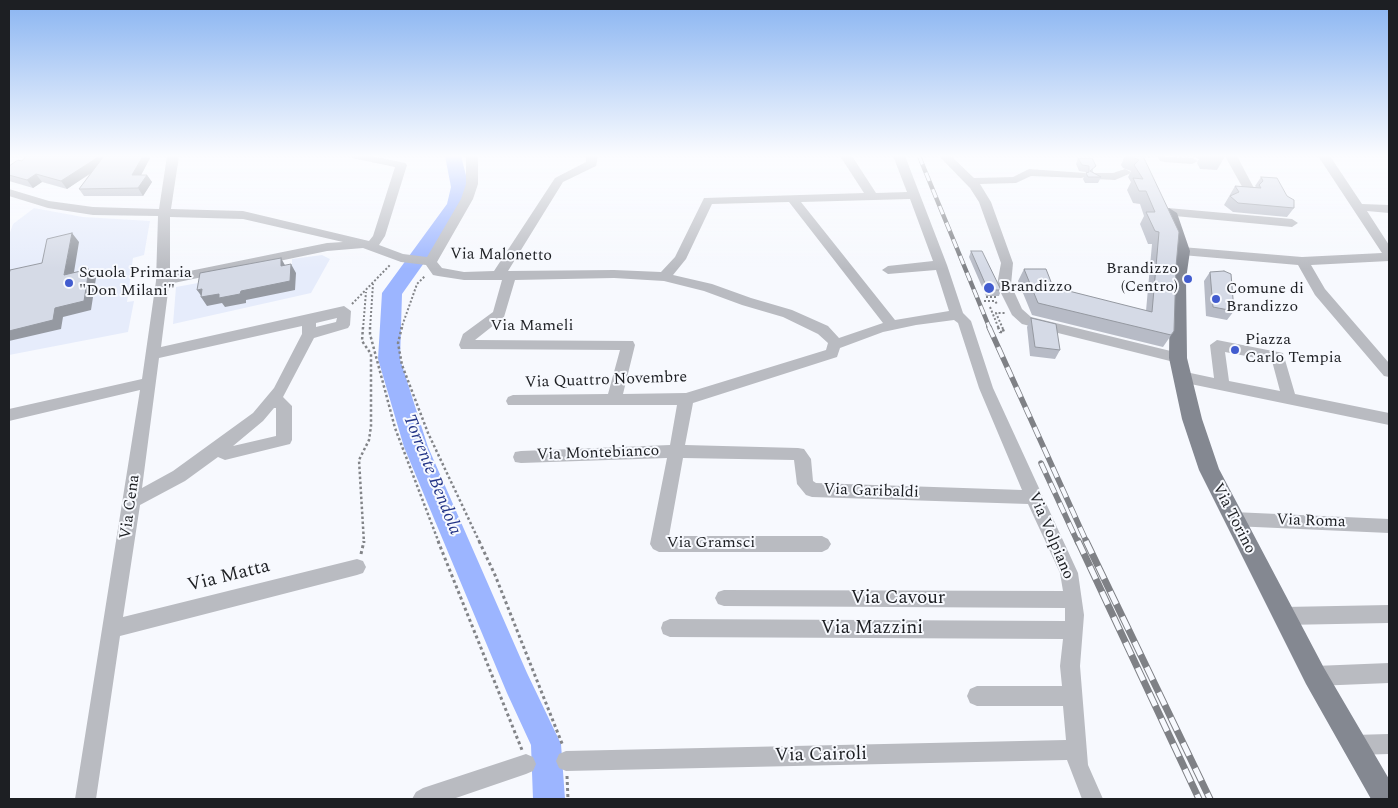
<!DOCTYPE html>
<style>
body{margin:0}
#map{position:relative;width:1398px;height:808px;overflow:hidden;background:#f7f9fe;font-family:Spectral,serif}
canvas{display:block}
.frame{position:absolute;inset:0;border:10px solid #1d1f23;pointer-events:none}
</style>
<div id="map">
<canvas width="1398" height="808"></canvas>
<div class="frame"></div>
</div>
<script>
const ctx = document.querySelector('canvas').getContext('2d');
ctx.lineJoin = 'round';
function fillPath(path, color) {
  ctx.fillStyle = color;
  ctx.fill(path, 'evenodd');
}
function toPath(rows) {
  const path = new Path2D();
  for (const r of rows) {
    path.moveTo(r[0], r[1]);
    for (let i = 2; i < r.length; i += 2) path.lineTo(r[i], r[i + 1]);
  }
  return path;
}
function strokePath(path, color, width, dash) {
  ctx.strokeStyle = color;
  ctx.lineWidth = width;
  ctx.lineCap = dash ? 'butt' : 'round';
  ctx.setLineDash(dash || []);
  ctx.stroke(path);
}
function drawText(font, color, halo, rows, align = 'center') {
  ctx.font = font + ' Spectral,serif';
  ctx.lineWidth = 4;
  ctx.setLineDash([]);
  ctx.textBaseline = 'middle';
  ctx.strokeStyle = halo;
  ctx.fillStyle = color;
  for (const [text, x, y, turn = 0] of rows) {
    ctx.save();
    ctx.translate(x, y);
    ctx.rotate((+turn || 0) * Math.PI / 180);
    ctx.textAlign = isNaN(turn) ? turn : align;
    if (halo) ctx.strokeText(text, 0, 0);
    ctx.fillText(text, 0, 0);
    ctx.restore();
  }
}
fillPath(toPath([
 [34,208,83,217,150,221,144,255,133,258,127,302,134,301,128,332,9,355,9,235,13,224],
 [322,255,330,259,311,293,173,324,176,287,292,266,292,259]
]), '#e6ecfb');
fillPath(toPath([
 [445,156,461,156,469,187,465,205,402,294,400,359,428,447,527,673,561,744,565,799,533,799,531,745,507,693,404,447,378,359,382,293,447,204,451,187,445,156]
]), '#9cb5ff');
strokePath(toPath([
 [1140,156,1152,157],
 [986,297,997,297],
 [984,301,995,301,997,304],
 [352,304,390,265],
 [990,307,999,329],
 [363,329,366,292],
 [370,329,373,284],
 [401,329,417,284,425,276],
 [1003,329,996,313,1005,313]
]), '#828488', 2, [2, 2]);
strokePath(toPath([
 [363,327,362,341,371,354,371,426,369,440,359,460,364,543],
 [370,327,370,334,395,428,439,543],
 [402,327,398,343,402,365,428,433,480,543],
 [998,327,1000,332,1004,332,1002,327]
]), '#828488', 2.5, [2.5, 2.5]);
strokePath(toPath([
 [438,541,522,750],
 [479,541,495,575,563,746],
 [361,554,364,541],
 [567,776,568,799]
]), '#828488', 3, [3, 3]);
fillPath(toPath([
 [167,156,179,156,171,209,243,211,369,241,373,236,395,167,352,158,350,156,372,156,405,163,407,165,385,236,379,245,403,254,427,257,461,199,466,184,466,156,478,156,478,184,473,199,437,262,442,268,464,272,494,271,555,178,586,162,586,156,598,156,596,166,563,182,508,271,614,270,661,272,675,257,704,198,864,193,840,156,852,156,876,193,907,192,893,156,905,156,947,265,963,313,971,321,993,388,1078,573,1084,615,1080,666,1088,765,1103,799,1082,799,1067,760,566,771,559,768,556,761,559,754,566,751,1066,740,1063,706,977,706,970,703,967,696,970,689,977,686,1062,686,1060,666,1063,639,670,637,663,634,661,628,663,622,670,619,1065,621,1065,608,724,606,718,604,715,598,718,592,724,590,1063,591,1060,573,1028,504,812,497,806,495,797,484,794,460,683,458,669,536,822,536,828,539,831,544,828,549,822,552,659,552,653,549,650,544,667,458,521,463,515,462,513,457,515,452,521,451,670,445,677,405,508,405,506,401,508,397,513,395,608,394,620,350,461,349,459,345,463,334,493,312,502,280,464,280,438,276,433,275,426,265,401,262,363,248,327,251,169,284,161,347,344,306,351,311,350,325,348,328,314,338,283,397,292,406,292,440,290,444,225,460,218,457,185,481,140,505,123,617,357,559,363,561,366,567,363,573,357,575,120,636,96,799,75,799,140,390,9,421,9,409,142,379,156,281,158,216,93,215,48,208,9,196,9,189,49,201,93,207,159,209,167,156],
 [910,199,933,261,888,266,882,270,888,274,936,270,949,311,895,320,801,202,910,199],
 [789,202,883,323,839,338,828,326,792,310,751,298,712,284,673,275,686,259,712,204,789,202],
 [170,217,243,219,343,242,327,243,170,275,170,217],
 [614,278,664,281,704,291,742,305,783,317,818,334,828,343,826,350,686,393,623,394,635,345,633,341,475,340,504,317,515,280,614,278],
 [337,318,336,322,316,327,316,323,337,318],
 [954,320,958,323,979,388,1022,490,816,483,813,481,811,459,804,449,798,448,685,445,693,403,837,357,840,348,883,332,916,325,954,320],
 [302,326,302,334,274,388,253,413,173,471,142,488,159,358,302,326],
 [274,408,276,408,276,436,233,446,263,421,274,408],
 [939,156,951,156,974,178,1013,177,1029,169,1085,173,1085,177,1081,178,1031,176,1016,183,980,184,991,202,1013,263,1011,285,1022,309,1031,317,1183,354,1185,358,1183,362,1178,363,1022,324,1012,315,997,285,1001,263,979,202,970,188,939,156],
 [1157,156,1192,158,1198,161,1192,164,1164,162,1160,161,1157,156],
 [1225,156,1237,156,1255,190,1253,192,1245,192,1225,156],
 [1318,156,1330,156,1362,204,1389,205,1389,213,1367,211,1389,245,1389,261,1311,265,1325,289,1389,363,1389,377,1384,376,1315,295,1298,265,1182,255,1176,251,1182,247,1302,257,1382,253,1318,156],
 [1125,169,1131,172,1129,174,1115,180,1095,179,1089,176,1095,173,1113,173,1125,169],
 [1168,208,1292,219,1298,223,1292,227,1164,215,1162,212,1168,208],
 [1217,340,1283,353,1295,394,1389,413,1389,425,1176,381,1174,377,1176,373,1181,371,1214,378,1210,345,1217,340],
 [1225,352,1272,361,1280,391,1229,381,1225,352],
 [1233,512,1389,519,1389,533,1233,526,1227,524,1225,519,1227,514,1233,512],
 [1389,605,1389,623,1284,625,1278,622,1275,616,1278,610,1284,607,1389,605],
 [1389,663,1389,683,1315,686,1308,683,1305,676,1308,669,1315,666,1389,663],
 [1389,734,1389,754,1353,755,1346,752,1343,745,1346,738,1353,735,1389,734],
 [526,754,533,757,536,764,533,771,526,774,453,799,412,799,416,792,423,788,526,754]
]), '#b9bbc1');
fillPath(toPath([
 [1169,208,1177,213,1190,251,1186,279,1187,358,1202,419,1219,469,1324,668,1389,779,1389,799,1371,799,1306,684,1199,470,1182,419,1169,358,1170,279,1174,251,1161,213,1169,208]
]), '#848891');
const railFar2 = toPath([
 [919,156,990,329]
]);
const railFar1 = toPath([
 [989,327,1087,543],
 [1041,463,1078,543]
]);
const rail = toPath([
 [1078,541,1199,799],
 [1086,541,1210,799]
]);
strokePath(railFar2, '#7f8186', 4.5);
strokePath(railFar1, '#7f8186', 5.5);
strokePath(rail, '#7f8186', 7);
strokePath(railFar2, '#f7f9fe', 3, [9]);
strokePath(railFar1, '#f7f9fe', 4, [11]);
strokePath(rail, '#f7f9fe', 5, [14]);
fillPath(toPath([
 [1125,156,1143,156,1176,267,1174,331,1163,347,1032,315,1018,281,1024,269,1053,287,1146,311,1152,244,1148,244,1140,224,1144,216,1140,204,1133,203,1127,190,1131,182,1128,177,1131,171,1123,168,1121,165],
 [1189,156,1222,156,1224,158,1217,170,1200,169,1197,163,1199,159,1192,156],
 [150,158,141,175,147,175,152,182,143,196,84,196,79,189,91,172,67,189,42,182,33,188,9,181,9,166,22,161],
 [1078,158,1092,158,1093,172,1101,177,1098,183,1085,183,1083,179,1086,172,1079,171,1076,164],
 [1261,177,1294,208,1287,217,1233,212,1224,205,1235,186,1256,187,1255,186],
 [971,251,1001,290,999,296,986,296,969,257],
 [1210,272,1234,311,1227,320,1206,316,1204,281],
 [1031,318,1060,350,1055,359,1030,356,1027,327]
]), '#b7bbc6');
fillPath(toPath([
 [100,156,112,156,114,158,67,189,61,181],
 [143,156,149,156,150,158,137,183,132,175],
 [36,174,42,182,33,188,27,180],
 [147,175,152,182,143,196,138,188],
 [72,233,79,242,72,284,64,275],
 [281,258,286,267,281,266],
 [291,264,296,273,295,290,246,300,246,303,225,307,222,303,207,306,201,297,202,297,197,290,202,289,241,291],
 [89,269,96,278,91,310,63,317,61,329,9,341,9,331,55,308]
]), '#9599a1');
const building = toPath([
 [26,156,100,156,61,181,36,174,27,180,9,175,9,166,18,160,22,161,26,156],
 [104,156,143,156,132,175,147,175,138,188,79,189,104,156],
 [1129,156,1143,156,1179,232,1176,267,1174,331,1171,335,1038,303,1024,269,1046,269,1053,287,1152,312,1159,232,1155,231,1146,212,1155,212,1146,191,1139,191,1133,178,1143,179,1134,165,1139,160,1129,156],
 [1206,156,1222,156,1224,158,1207,157,1206,156],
 [1078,158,1092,158,1096,166,1090,171,1101,177,1088,177,1086,173,1089,172,1089,166,1082,165,1078,158],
 [1261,177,1277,178,1287,196,1294,200,1294,208,1238,203,1230,196,1239,192,1235,186,1261,188,1259,185,1263,181,1261,177],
 [72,233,64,275,89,269,84,301,55,308,53,320,9,331,9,275,10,270,42,263,47,239,72,233],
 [971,251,982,251,1001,290,988,290,971,251],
 [281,258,281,266,291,264,290,281,241,291,240,294,219,298,219,294,201,297,202,289,197,290,200,273,281,258],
 [1224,271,1231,274,1234,311,1213,307,1210,272,1224,271],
 [1031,318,1056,324,1060,350,1035,347,1031,318]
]);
fillPath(building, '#d5dae6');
strokePath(building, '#9599a1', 1);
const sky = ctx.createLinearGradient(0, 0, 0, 269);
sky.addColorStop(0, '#89b4f1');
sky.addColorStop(0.58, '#fbfcff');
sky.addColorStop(1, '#fbfcff00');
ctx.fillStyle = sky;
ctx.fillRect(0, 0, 1398, 269);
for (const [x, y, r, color] of [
 [1188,279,5,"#425ccf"],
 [69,283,5,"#425ccf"],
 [989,288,6,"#425ccf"],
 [1216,299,5,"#425ccf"],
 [1235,350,5,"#425ccf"]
]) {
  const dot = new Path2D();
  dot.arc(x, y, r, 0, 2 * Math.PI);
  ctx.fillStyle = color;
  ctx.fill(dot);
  strokePath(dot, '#f7f9fe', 2);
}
drawText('16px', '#1d1f23', '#f7f9fe', [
 ["Via Malonetto",501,256,1],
 ["Via Mameli",532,327],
 ["Via Quattro Novembre",606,381,-2],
 ["Via Montebianco",598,454,-2],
 ["Via Garibaldi",871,492,2],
 ["Via Cena",131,507,-82],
 ["Via Torino",1233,519,63],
 ["Via Roma",1311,522,2],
 ["Via Volpiano",1050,536,67],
 ["Via Gramsci",711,544]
]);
drawText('16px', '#1d1f23', '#f7f9fe', [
 ["Brandizzo",1178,270,"right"],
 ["(Centro)",1178,288,"right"],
 ["Scuola Primaria",79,274],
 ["\"Don Milani\"",79,292],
 ["Brandizzo",1000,288],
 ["Comune di",1226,290],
 ["Brandizzo",1226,308],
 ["Piazza",1245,341],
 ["Carlo Tempia",1245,359]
], 'left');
drawText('italic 18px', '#223386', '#f7f9fe', [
 ["Torrente Bendola",431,475,68]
]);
drawText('19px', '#1d1f23', '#f7f9fe', [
 ["Via Matta",229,577,-14],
 ["Via Cavour",898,599],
 ["Via Mazzini",872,629],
 ["Via Cairoli",821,756,-1]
]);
</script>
